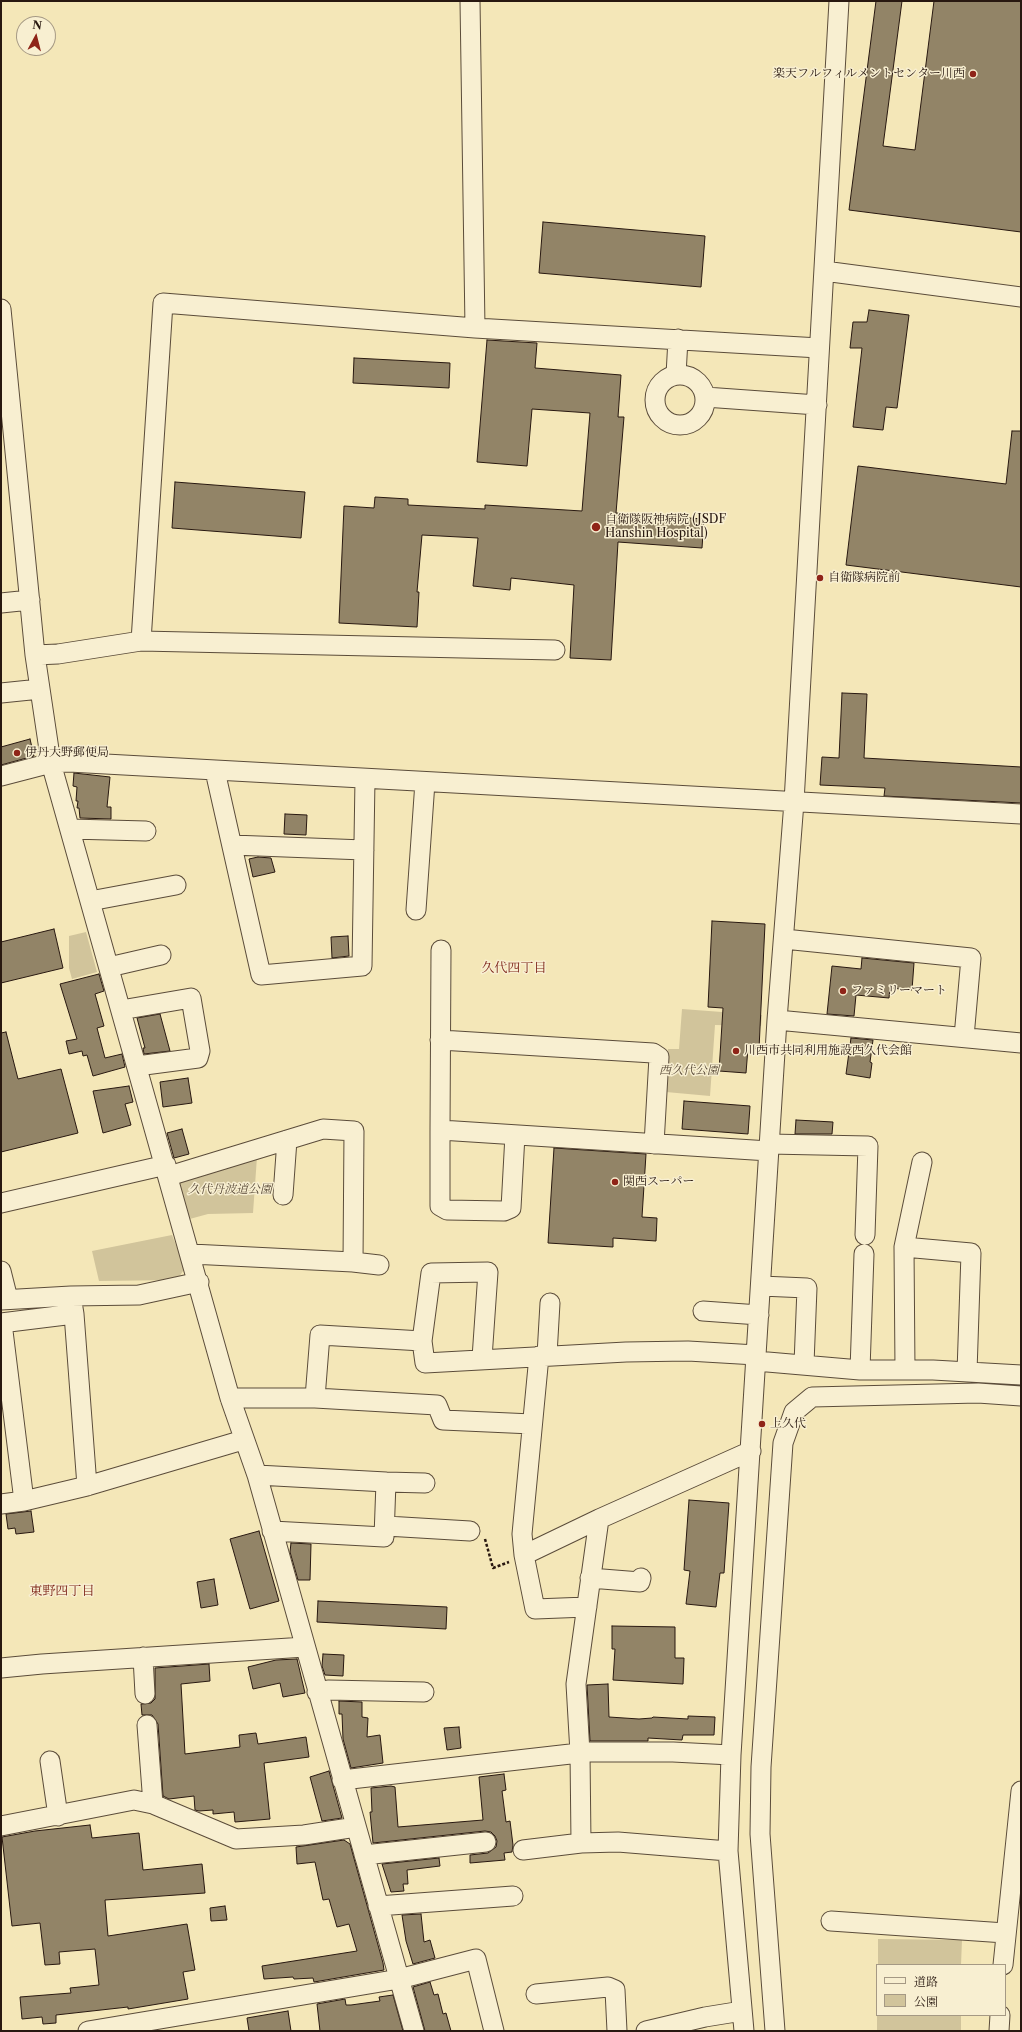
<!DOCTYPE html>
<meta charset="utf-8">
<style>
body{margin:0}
#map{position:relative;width:1022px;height:2032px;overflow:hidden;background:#f4e7b8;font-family:"Libre Caslon Text","Noto Serif JP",serif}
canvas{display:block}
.frame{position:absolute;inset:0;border:2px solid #281810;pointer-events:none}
.legend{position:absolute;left:876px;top:1964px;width:130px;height:52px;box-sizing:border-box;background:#f8efd1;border:1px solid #a59984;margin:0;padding:5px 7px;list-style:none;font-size:12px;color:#281810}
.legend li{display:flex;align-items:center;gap:8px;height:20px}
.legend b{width:20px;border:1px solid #a59984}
.north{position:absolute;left:16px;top:16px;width:40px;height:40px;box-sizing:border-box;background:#f8efd1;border:1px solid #a59984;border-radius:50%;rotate:7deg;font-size:11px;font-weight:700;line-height:16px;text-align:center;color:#281810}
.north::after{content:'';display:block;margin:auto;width:14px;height:18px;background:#8f2418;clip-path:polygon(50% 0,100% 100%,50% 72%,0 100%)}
</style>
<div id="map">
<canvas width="1022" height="2032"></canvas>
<div class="frame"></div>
<ul class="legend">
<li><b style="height:5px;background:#f8efd1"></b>道路</li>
<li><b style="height:11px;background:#d1c49b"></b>公園</li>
</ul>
<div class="north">N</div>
</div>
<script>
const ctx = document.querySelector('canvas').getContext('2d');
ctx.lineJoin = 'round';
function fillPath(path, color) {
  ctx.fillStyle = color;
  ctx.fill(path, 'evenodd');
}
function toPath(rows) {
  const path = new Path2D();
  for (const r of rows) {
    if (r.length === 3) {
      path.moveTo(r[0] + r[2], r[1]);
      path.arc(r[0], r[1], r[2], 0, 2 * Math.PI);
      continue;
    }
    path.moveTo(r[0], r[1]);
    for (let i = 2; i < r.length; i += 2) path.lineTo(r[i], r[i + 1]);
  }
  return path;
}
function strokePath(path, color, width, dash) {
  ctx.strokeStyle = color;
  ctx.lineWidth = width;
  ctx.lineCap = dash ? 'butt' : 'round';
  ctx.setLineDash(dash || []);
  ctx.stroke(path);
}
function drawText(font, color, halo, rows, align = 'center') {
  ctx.font = font + ' "Libre Caslon Text","Noto Serif JP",serif';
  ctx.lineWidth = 3;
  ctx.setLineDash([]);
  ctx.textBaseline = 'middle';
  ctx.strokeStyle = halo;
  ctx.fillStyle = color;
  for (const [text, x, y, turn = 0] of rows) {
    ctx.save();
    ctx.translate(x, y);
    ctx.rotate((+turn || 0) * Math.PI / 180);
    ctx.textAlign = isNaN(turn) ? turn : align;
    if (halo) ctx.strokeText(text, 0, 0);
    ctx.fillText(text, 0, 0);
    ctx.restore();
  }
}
fillPath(toPath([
 [86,932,97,972,72,979,69,968,69,936],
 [682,1009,762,1015,761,1026,715,1025,710,1096,666,1092,668,1049,679,1049],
 [257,1157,253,1213,208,1214,186,1220,174,1181],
 [172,1235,185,1268,177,1280,99,1281,92,1251],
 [878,1939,962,1940,961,1965,878,1965],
 [877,2015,961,2015,961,2031,877,2031]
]), '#d1c49b');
const building = toPath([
 [876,1,902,1,883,146,915,150,934,1,1021,1,1021,232,849,210,876,1],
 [543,222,705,236,701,287,539,273,543,222],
 [869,310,909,315,897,408,886,407,883,430,853,427,862,348,850,348,853,322,867,322,869,310],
 [487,340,537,343,535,368,621,375,618,417,624,417,616,513,704,519,702,548,618,542,611,660,570,658,574,585,511,578,510,590,473,586,478,538,422,535,417,592,419,592,417,627,339,623,344,506,374,508,375,497,408,499,408,505,485,509,485,505,582,511,590,413,532,409,527,466,477,462,487,340],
 [354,358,450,363,449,388,353,383,354,358],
 [1012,431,1021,431,1021,587,846,565,858,466,1006,484,1012,431],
 [175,482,305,492,301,538,172,528,175,482],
 [842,693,867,694,864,758,1021,767,1021,803,884,796,885,788,820,785,822,757,839,758,842,693],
 [30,739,34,756,1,765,1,747,30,739],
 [74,773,110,777,107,807,111,807,111,819,80,818,79,808,77,808,78,801,76,801,77,787,73,786,74,773],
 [285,814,307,815,306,835,284,834,285,814],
 [258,857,271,858,275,872,253,877,249,859,258,857],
 [712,921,765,924,759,1049,748,1048,746,1073,719,1071,723,1008,708,1007,712,921],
 [54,929,63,968,1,983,1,942,54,929],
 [348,936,349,956,332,958,331,937,348,936],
 [862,958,914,963,912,990,890,988,889,998,856,995,854,1016,827,1014,832,966,861,969,862,958],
 [99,974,104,991,95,994,104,1026,97,1028,105,1058,122,1054,125,1067,93,1076,87,1055,83,1056,82,1051,69,1054,66,1041,77,1039,60,984,99,974],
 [160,1014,170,1051,144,1054,143,1048,145,1048,137,1018,160,1014],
 [6,1032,18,1079,61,1069,78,1133,1,1152,1,1033,6,1032],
 [851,1038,873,1040,870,1062,872,1063,870,1078,846,1074,851,1038],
 [188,1078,192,1103,163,1107,160,1082,188,1078],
 [129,1086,133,1102,125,1104,131,1125,103,1133,93,1091,129,1086],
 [684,1101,750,1106,748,1134,682,1129,684,1101],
 [796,1120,833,1122,832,1134,795,1134,796,1120],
 [182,1129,189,1154,174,1158,167,1133,182,1129],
 [554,1148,646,1154,642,1217,657,1218,656,1241,613,1238,613,1247,548,1243,554,1148],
 [689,1500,729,1503,724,1573,720,1573,716,1607,686,1604,690,1571,684,1570,689,1500],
 [31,1511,34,1532,16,1534,15,1528,8,1529,6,1514,31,1511],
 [259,1531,279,1601,250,1609,230,1539,259,1531],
 [291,1543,311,1544,310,1580,298,1580,290,1552,291,1543],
 [214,1579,218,1605,201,1608,197,1582,214,1579],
 [318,1601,447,1607,446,1629,317,1622,318,1601],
 [612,1626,675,1627,675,1658,684,1658,683,1684,613,1680,615,1649,612,1649,612,1626],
 [323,1654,344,1655,343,1676,325,1675,322,1666,323,1654],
 [297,1659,305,1693,283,1697,280,1683,253,1689,248,1667,276,1660,297,1659],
 [209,1664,210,1681,181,1684,185,1754,240,1747,239,1735,256,1733,258,1744,306,1737,309,1757,264,1763,270,1819,235,1822,234,1812,213,1814,213,1810,199,1811,195,1810,194,1796,169,1799,163,1796,158,1724,152,1715,142,1715,141,1704,151,1703,155,1699,155,1668,209,1664],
 [608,1684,609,1717,639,1719,652,1718,653,1717,688,1719,688,1716,715,1717,714,1735,683,1735,682,1740,648,1738,648,1741,590,1741,587,1685,608,1684],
 [339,1701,362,1702,362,1717,368,1718,367,1737,380,1735,383,1763,351,1768,343,1739,342,1714,339,1714,339,1701],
 [459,1727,461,1748,447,1750,444,1728,459,1727],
 [329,1771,342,1818,322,1821,310,1777,329,1771],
 [504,1774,506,1790,502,1791,506,1822,510,1821,513,1845,512,1852,504,1853,505,1860,470,1863,470,1855,488,1853,496,1847,497,1841,495,1836,491,1832,485,1831,373,1843,370,1812,372,1812,371,1788,391,1786,395,1787,398,1827,483,1820,479,1777,504,1774],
 [90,1825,92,1838,139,1833,143,1870,202,1864,205,1893,105,1900,108,1936,187,1924,195,1970,183,1972,188,1999,128,2009,128,2007,56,2015,56,2023,43,2024,42,2017,22,2019,20,1997,71,1993,70,1988,99,1985,95,1949,59,1952,60,1964,45,1965,40,1923,12,1926,2,1837,35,1831,90,1825],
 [344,1840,350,1844,383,1963,384,1970,314,1982,313,1978,294,1979,293,1977,264,1979,262,1966,357,1951,349,1924,337,1927,329,1899,323,1900,315,1862,297,1864,296,1847,344,1840],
 [439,1858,440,1866,407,1870,408,1884,403,1884,404,1891,391,1892,382,1864,439,1858],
 [225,1906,227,1920,211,1921,210,1908,225,1906],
 [421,1914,424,1942,430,1940,435,1958,413,1964,406,1941,402,1915,421,1914],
 [430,1982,434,1995,438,1994,443,2014,446,2013,451,2031,425,2031,413,1987,430,1982],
 [393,1995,403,2031,320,2031,317,2004,345,1999,346,2005,351,2005,380,2001,379,1997,393,1995],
 [288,2011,291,2031,249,2031,247,2018,288,2011]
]);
fillPath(building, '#928467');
strokePath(building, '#281810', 1);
const minor = toPath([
 [470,1,475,328],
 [824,271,1021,297],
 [1,309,35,655,51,763,230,1398,257,1475,414,2031],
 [676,375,678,339],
 [680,400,25],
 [705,397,817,405],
 [1,603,30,600],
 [141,641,163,303,475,328,819,348],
 [35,655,58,654,141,641,555,650],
 [1,693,40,689],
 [215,771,261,975,362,966,365,779],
 [1,776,51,763,69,762,1021,814],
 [70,829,146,831],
 [232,845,364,850],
 [90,901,176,885],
 [416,910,425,782],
 [784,939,971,958,964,1037],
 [441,950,440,1130,769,1151],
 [109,967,161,955],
 [121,1010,191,998,200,1051,198,1058,137,1066],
 [777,1020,1021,1043],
 [440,1040,653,1053,659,1057,654,1144],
 [440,1130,440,1206,447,1210,504,1211,511,1208,515,1135],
 [769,1144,868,1146,865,1235],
 [169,1176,323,1129,354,1131,353,1262,191,1254],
 [283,1195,287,1140],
 [1,1203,166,1165],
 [904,1247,922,1162],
 [353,1262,379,1265],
 [1,1271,8,1299],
 [761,1286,807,1288,804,1364],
 [71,1296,74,1314,87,1486],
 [1,1300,71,1296,139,1295,199,1282],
 [703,1311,759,1315],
 [1,1323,74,1314],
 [2,1323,24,1501,87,1486,243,1440],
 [422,1341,431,1273,488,1272,482,1358],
 [547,1355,550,1303],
 [539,1356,522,1534,524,1555,535,1609,587,1607],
 [756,1361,860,1370,933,1370,1021,1375],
 [860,1370,864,1254],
 [905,1370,904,1247,971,1253,967,1372],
 [230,1398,315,1398,320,1335,422,1341,425,1363,626,1352,688,1351,756,1355],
 [315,1398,437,1405,443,1420,532,1424],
 [257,1475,386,1482,384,1537,272,1531],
 [386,1482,425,1483],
 [1,1504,24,1501],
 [599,1519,576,1684,580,1753,581,1843,618,1842,728,1851],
 [386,1526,470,1531],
 [524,1555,599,1519,751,1451],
 [590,1578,640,1582,641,1578],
 [143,1657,145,1694],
 [1,1668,42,1664,305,1647],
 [317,1692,328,1690,424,1692],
 [147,1725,153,1804],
 [50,1761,58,1816],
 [342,1780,588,1752,673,1752,731,1755],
 [1,1826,134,1800,153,1804,236,1839,304,1835,356,1827],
 [523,1850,581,1843],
 [364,1855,486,1842],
 [378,1906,513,1896],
 [831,1921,1005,1933],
 [1003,1965,1021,1791],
 [536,1994,608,1987,615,1990,617,2031],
 [88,2031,399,1979,476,1959,494,2031],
 [646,2031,705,2017,742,2011],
 [744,2031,728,1851,731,1755,777,1020,794,802,839,1],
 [775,2031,760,1834,761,1767,783,1443,794,1412,812,1397,978,1393,1021,1396],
 [999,2031,1000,2015]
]);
strokePath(minor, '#5b4c3a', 21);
strokePath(toPath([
 [485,1539,493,1568,509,1562]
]), '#281810', 2.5, [3, 2]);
strokePath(minor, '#f8efd1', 19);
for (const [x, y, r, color] of [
 [973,74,4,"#8f2418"],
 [596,527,5,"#8f2418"],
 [820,578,4,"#8f2418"],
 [17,753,4,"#8f2418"],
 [843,991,4,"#8f2418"],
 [736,1051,4,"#8f2418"],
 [615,1182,4,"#8f2418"],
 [762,1424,4,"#8f2418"]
]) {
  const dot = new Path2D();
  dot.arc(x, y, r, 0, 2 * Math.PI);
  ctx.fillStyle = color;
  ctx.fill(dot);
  strokePath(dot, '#f8efd1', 1.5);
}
drawText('12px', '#281810', '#f8efd1', [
 ["楽天フルフィルメントセンター川西",965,74,"right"],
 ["自衛隊阪神病院 (JSDF",605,520],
 ["Hanshin Hospital)",605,534],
 ["自衛隊病院前",828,578],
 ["伊丹大野郵便局",25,753],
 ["ファミリーマート",851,991],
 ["川西市共同利用施設西久代会館",744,1051],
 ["関西スーパー",623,1182],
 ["上久代",770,1424]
], 'left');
drawText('italic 12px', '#5b4c3a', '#f8efd1', [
 ["西久代公園",689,1071],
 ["久代丹波道公園",230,1190]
]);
drawText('13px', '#7a1f14', '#f8efd1', [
 ["久代四丁目",514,968],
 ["東野四丁目",62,1591]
]);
</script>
